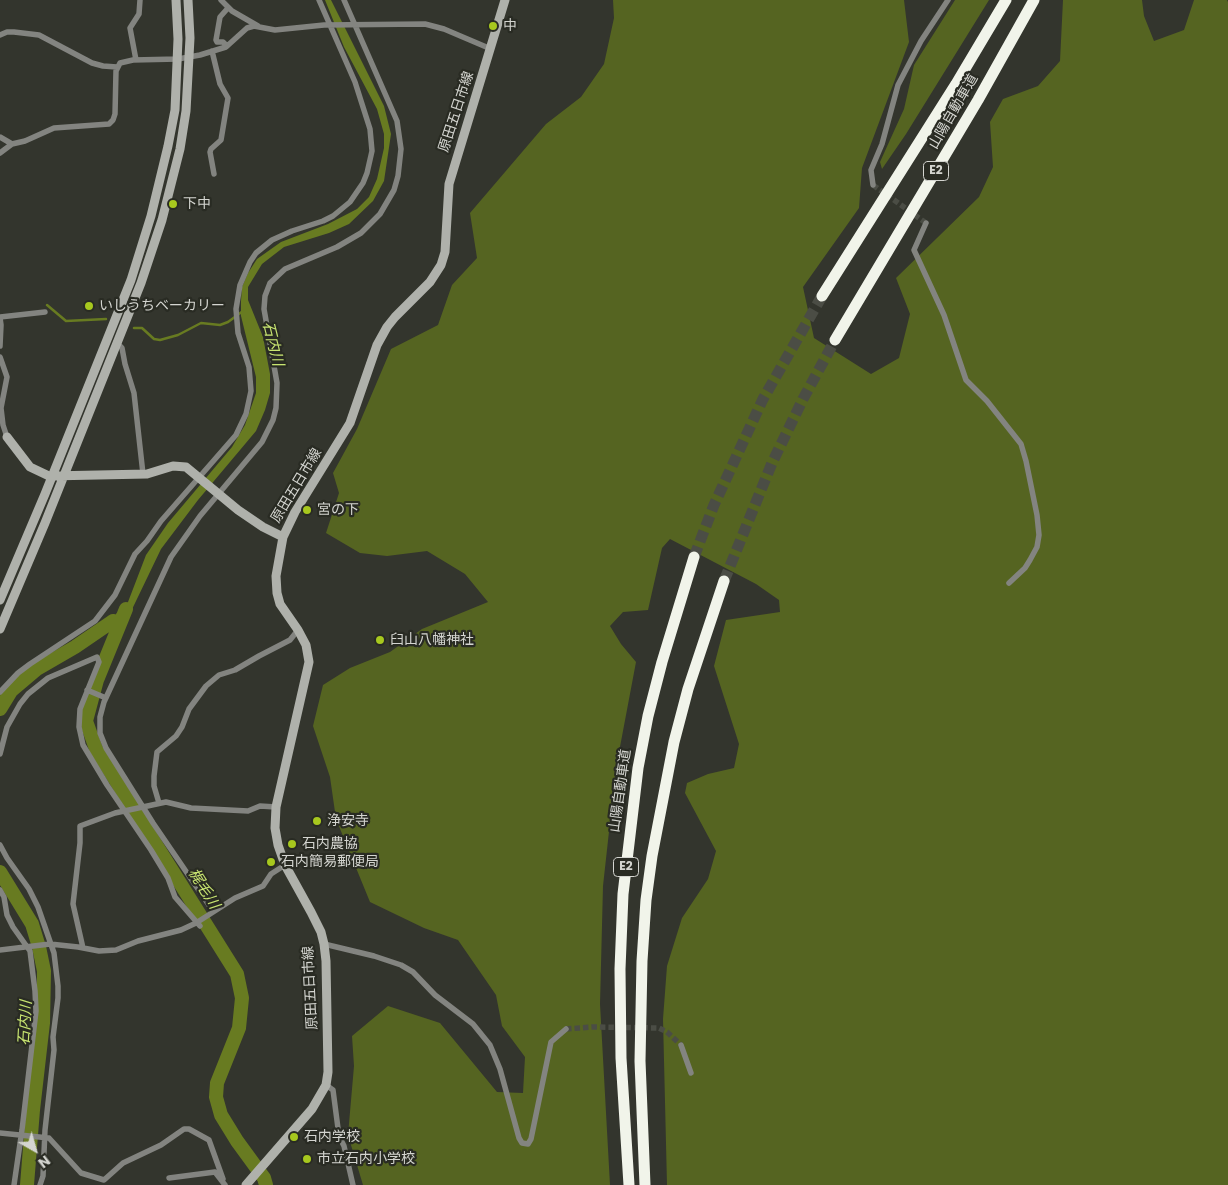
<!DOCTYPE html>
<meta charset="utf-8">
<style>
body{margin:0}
#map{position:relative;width:1228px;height:1185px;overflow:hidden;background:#33352d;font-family:Poppins,sans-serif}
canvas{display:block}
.north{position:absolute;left:10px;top:1125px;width:50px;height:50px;-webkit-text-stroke:4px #292b23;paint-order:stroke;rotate:142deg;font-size:14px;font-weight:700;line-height:20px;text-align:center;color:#d4d5d0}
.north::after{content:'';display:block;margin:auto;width:18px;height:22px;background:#d4d5d0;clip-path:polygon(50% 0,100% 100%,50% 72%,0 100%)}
</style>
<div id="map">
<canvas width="1228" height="1185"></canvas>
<div class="north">N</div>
</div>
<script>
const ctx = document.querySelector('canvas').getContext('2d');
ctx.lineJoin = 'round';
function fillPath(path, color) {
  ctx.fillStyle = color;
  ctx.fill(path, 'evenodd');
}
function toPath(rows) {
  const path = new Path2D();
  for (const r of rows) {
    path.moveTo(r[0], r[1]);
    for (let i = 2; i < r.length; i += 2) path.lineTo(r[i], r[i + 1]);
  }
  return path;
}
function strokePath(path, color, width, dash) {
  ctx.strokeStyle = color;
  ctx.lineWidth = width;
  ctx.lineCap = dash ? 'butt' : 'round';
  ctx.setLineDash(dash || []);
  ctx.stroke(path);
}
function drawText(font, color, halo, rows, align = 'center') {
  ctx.font = font + ' Poppins,"Noto Sans JP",sans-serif';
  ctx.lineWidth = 4.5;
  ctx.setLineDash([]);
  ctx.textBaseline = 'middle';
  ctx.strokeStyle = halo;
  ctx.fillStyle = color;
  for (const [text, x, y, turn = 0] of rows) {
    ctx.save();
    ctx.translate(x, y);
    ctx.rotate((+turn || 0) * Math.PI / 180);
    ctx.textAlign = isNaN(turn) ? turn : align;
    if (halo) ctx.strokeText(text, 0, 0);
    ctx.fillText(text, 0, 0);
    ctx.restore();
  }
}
fillPath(toPath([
 [613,0,904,0,909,42,862,168,859,208,803,287,814,338,871,374,899,358,910,314,896,278,979,197,993,167,990,122,1003,99,1038,86,1060,61,1063,0,1142,0,1144,16,1154,41,1184,30,1194,0,1227,0,1228,2,1228,1185,667,1185,663,1019,667,966,682,918,708,879,716,851,685,793,687,783,708,774,734,768,739,744,714,666,726,620,780,612,779,600,756,584,670,539,662,548,648,610,623,612,610,626,621,644,636,662,616,768,603,886,600,1004,610,1185,363,1185,348,1135,354,1066,352,1036,388,1006,440,1023,497,1092,523,1093,525,1057,502,1026,496,995,458,940,424,928,370,902,336,819,330,777,313,726,323,685,350,668,390,652,422,629,488,602,465,574,427,551,387,556,360,553,326,533,339,493,333,473,357,429,391,349,438,325,452,285,477,258,470,213,546,124,581,97,604,64,614,18],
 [955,0,989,0,906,134,882,169,880,162,904,109,914,65]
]), '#556421');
fillPath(toPath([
 [325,0,331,0,384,106,391,134,384,181,373,201,349,224,329,233,284,247,262,264,248,287,248,300,263,337,270,374,270,393,265,410,256,431,198,500,161,549,124,626,91,633,113,617,128,602,146,555,168,523,232,447,245,425,256,393,256,377,241,316,241,301,242,287,248,273,257,259,281,242,328,224,357,209,369,197,377,179,384,148,384,134,377,109,344,47]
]), '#687b21');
strokePath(toPath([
 [47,305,66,321,106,319],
 [134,328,142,328,154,339,160,340,178,335,201,323,220,325,228,322,243,311]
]), '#687b21', 2.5);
strokePath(toPath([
 [126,609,97,680,86,721,96,749,237,974,242,998,239,1028,217,1083,216,1097,221,1115,237,1141,264,1178,266,1185],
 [0,709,11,691,37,669,75,647,113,621],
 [0,872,32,924,39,947,44,971,43,1023,33,1110,27,1185]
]), '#687b21', 14);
strokePath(toPath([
 [873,185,926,223],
 [566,1029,593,1027,659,1028,667,1032,681,1045]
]), '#4b4d45', 5.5, [5.5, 3]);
strokePath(toPath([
 [694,557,714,505,763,399,822,296],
 [724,581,772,463,803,399,835,340]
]), '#4b4d45', 11, [11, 5.5]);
strokePath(toPath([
 [221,0,232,11,258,26],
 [0,35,7,32,14,32,39,35,92,63,103,66,117,67],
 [227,46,223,42,217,42,216,40,220,17,228,8],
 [212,51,220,84,228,98,221,140,211,149,210,152,214,174],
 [136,60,130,28,139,14,140,0],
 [0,137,12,144,25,141,54,128,109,124,113,120,115,114,116,71,120,63,133,60,178,59,200,55,226,47,247,28,254,26,275,30,324,25,425,24,444,29,491,49],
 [0,153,12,144],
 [873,185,871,170,882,144,898,85,921,41,948,0],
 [926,223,914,250,944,315,966,380,987,401,1021,444,1026,461,1037,515,1039,535,1037,547,1030,560,1025,568,1009,583],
 [0,317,45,312],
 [0,318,1,325,0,346],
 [116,342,122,348,125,364,134,393,143,474],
 [0,357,7,377,1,408,3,425,7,437],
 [87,690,106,698],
 [0,692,18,673,30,664,95,621,115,595,135,554,147,541,161,521,236,435,246,414,251,391,249,367,238,333,236,309,240,285,250,262,256,253,272,240,292,231,323,221,333,216,350,202,363,183,367,173,372,151,370,129,355,82,319,0],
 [0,754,7,727,20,704,28,694,48,678,97,657,99,662,80,709,79,727,83,745,107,785,151,850,168,878,175,897,200,926],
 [159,803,154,786,154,776,157,752,176,736,182,727,189,709,206,686,219,675,235,670,259,656,290,640,298,630],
 [0,845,7,858,29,889,38,907,54,953,58,986,58,998,53,1037,54,1050,45,1130,43,1176,40,1185],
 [0,890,4,897,7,915,13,927,30,951,35,991,36,1011,22,1130,14,1185],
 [213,911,153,823,106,748,100,733,100,717,104,702,171,557,200,516,262,442,273,420,276,408,277,383,264,309,265,296,270,283,285,269,337,247,361,233,380,214,394,190,398,176,401,149,397,121,344,0],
 [324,944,374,956,401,965,413,972,435,995,473,1024,490,1045,500,1069,519,1138,522,1143,528,1144,531,1139,551,1042,566,1029],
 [83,948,73,904,80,843,80,826,115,813,166,802,191,808,248,811,260,806,276,807],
 [0,950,50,944,78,947,99,951,116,950,138,941,181,930,196,923,235,898,263,886,271,874,285,865],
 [681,1045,691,1073],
 [326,1085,333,1090,339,1136,344,1146,353,1185],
 [0,1133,49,1138,81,1173,104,1180,123,1163,161,1145,184,1129,189,1129,209,1140,223,1179,221,1180],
 [169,1178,215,1172,225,1185]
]), '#838480', 5.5);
strokePath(toPath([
 [7,437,30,467,49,476,147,474,173,466,186,467,238,510,263,527,283,537],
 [0,600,45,494,131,280,151,216,168,146,175,110,178,39,176,0],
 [0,629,45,523,141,283,162,220,180,149,186,111,190,38,188,0],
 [246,1185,312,1109,326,1085,328,1072,326,961,324,944,321,932,311,912,285,865,278,845,275,828,276,807,309,662,306,645,298,630,280,604,277,593,276,576,283,537,295,512,350,423,377,345,387,327,395,317,430,282,441,265,445,252,449,184,505,0]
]), '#afb1ab', 9);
strokePath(toPath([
 [822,296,956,84,1006,0],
 [835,340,978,100,1034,0],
 [629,1185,621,1058,620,969,623,894,638,768,648,716,662,662,694,557],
 [645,1185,640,1061,642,961,646,900,652,856,674,742,688,689,724,581]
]), '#f1f4ea', 11);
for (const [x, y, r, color] of [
 [493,26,5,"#a7c81e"],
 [173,204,5,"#a7c81e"],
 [89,306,5,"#a7c81e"],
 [307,510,5,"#a7c81e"],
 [380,640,5,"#a7c81e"],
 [317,821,5,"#a7c81e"],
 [292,844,5,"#a7c81e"],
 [271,862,5,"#a7c81e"],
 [294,1137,5,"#a7c81e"],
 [307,1159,5,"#a7c81e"]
]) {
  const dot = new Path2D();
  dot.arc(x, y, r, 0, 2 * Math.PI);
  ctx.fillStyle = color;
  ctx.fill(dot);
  strokePath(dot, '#292b23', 2);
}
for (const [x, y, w] of [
 [936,171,25],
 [626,867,25]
]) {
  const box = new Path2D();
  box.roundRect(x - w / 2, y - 9.5, w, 19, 4);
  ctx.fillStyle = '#292b23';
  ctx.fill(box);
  strokePath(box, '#d4d5d0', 1);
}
drawText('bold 12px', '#d4d5d0', null, [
 ["E2",936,171],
 ["E2",626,867]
]);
drawText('14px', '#d4d5d0', '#292b23', [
 ["中",503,26],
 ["下中",183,204],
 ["いしうちベーカリー",99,306],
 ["宮の下",317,510],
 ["臼山八幡神社",390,640],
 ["浄安寺",327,821],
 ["石内農協",302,844],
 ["石内簡易郵便局",281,862],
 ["石内学校",304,1137],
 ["市立石内小学校",317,1159]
], 'left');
drawText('14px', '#d4d5d0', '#292b23', [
 ["原田五日市線",457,112,-72],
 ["山陽自動車道",954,112,-60],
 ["原田五日市線",297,486,-59],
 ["山陽自動車道",621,791,-82],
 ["原田五日市線",311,988,-93]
]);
drawText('italic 15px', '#c8e571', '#292b23', [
 ["石内川",272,344,76],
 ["梶毛川",203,889,58],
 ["石内川",26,1023,-87]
]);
</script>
